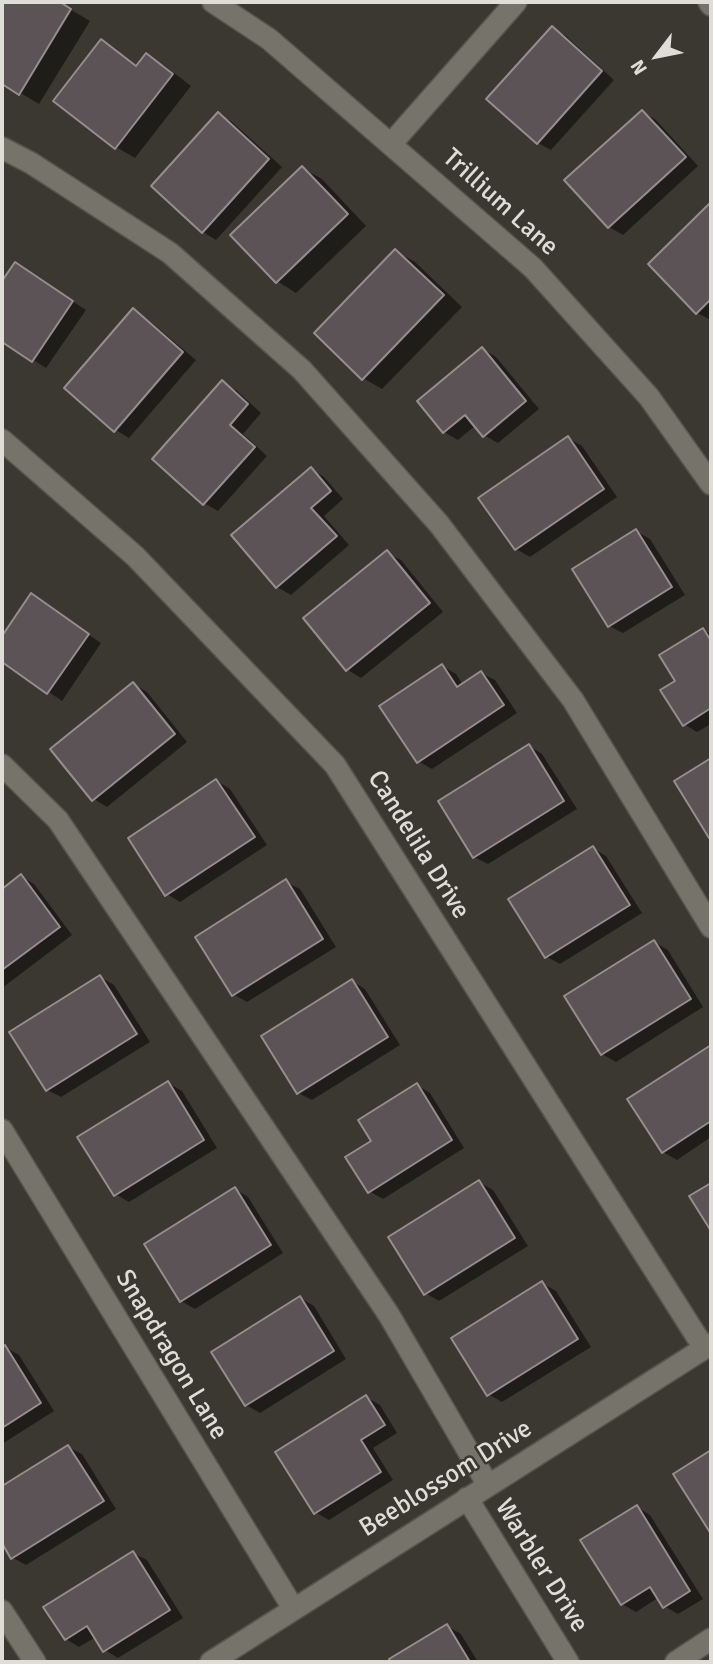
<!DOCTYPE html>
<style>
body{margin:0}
#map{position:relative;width:713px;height:1664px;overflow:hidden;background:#3a3830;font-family:Signika,sans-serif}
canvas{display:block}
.frame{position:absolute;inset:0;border:4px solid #deddd8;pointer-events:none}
.north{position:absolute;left:622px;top:21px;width:70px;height:70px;-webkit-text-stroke:5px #3a3830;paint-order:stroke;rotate:238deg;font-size:19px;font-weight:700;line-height:28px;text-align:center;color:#deddd8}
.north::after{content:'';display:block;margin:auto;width:24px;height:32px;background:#deddd8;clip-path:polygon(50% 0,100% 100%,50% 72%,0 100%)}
</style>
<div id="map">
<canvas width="713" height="1664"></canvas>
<div class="frame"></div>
<div class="north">N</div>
</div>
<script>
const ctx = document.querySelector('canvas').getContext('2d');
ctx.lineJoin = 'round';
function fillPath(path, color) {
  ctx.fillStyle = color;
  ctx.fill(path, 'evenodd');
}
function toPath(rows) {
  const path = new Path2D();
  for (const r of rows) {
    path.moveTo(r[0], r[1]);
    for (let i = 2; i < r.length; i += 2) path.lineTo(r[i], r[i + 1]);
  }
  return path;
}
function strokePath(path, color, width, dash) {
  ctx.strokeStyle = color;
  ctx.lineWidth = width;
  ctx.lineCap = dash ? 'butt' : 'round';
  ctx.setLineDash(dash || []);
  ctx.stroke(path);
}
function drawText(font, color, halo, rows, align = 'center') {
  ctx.font = font + ' Signika,sans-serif';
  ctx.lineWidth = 5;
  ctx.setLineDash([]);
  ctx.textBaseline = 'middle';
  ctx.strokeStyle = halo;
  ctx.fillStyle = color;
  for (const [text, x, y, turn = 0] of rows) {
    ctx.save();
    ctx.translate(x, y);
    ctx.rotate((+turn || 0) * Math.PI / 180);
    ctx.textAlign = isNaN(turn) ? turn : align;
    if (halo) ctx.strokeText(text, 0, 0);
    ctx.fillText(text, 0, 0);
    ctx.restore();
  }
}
fillPath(toPath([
 [2,2,58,2,90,21,39,104,2,82],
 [552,28,566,36,614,80,551,150,538,143],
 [101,41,138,66,146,55,165,66,191,86,135,158,116,147],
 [643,112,656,120,698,166,623,235,609,227],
 [218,114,232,122,282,167,216,240,203,232],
 [302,168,322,179,366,226,296,293,277,281],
 [711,204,711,320,697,313,650,265],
 [395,251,415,262,462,307,382,389,363,378],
 [15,264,86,310,46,368,2,340,2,284],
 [133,310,146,318,196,360,129,438,116,430,66,388],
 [483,349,496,357,539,409,498,443,484,435,476,425,458,440,444,432],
 [222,383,236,390,261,413,243,434,267,456,218,511,204,503,155,459],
 [568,438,582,446,617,497,530,557,516,549],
 [311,469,324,477,343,499,324,516,349,545,291,595,277,587],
 [636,531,650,539,685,595,623,633,609,626],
 [387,553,401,560,443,612,361,678,348,670,306,619],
 [32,596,101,643,62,701,2,660,2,639],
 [703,630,711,634,711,724,697,732,684,724,677,681],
 [442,666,456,674,463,685,481,673,495,680,517,713,432,769,418,761],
 [133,684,147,692,187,742,107,807,94,799],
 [529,746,542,754,577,809,488,864,474,857],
 [217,781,230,789,267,845,180,902,167,894],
 [593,848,606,856,642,913,560,964,547,957],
 [21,876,34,884,72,935,2,988,2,891],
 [286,882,300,889,336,947,247,1002,233,994],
 [654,942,668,950,703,1007,616,1062,602,1054],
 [100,977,114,985,150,1042,61,1097,47,1090],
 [352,981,365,989,400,1045,312,1100,298,1093],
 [711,1047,711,1137,677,1160,663,1152,629,1099],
 [168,1083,182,1091,217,1148,129,1202,115,1194],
 [417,1085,430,1093,464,1148,383,1199,369,1191],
 [479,1182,493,1190,528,1246,439,1301,425,1293],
 [235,1189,248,1197,283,1253,195,1309,181,1301],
 [542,1283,556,1291,591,1347,502,1402,488,1394],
 [300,1298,314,1306,346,1359,260,1413,246,1405],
 [5,1347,19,1355,54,1411,2,1444,2,1350],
 [366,1397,380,1405,397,1433,373,1448,393,1480,329,1520,315,1512],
 [68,1447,82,1454,116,1509,26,1565,13,1558,2,1540,2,1488],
 [637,1507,650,1515,703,1599,678,1614,664,1606,658,1598,636,1612,622,1604],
 [133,1553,147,1560,183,1618,118,1658,105,1650,96,1637,79,1647,66,1639],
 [447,1626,461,1634,478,1662,393,1662,392,1660]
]), '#0007');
const building = toPath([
 [2,2,60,2,71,9,19,95,2,84,2,2],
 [552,26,602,71,537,144,486,99,552,26],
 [101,39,136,66,146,53,173,74,115,149,53,101,101,39],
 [642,110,686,157,608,228,564,180,642,110],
 [218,112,269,159,202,233,151,186,218,112],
 [302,166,348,214,276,283,230,235,302,166],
 [711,202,711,299,696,314,648,264,711,202],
 [395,249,444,295,362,380,314,333,395,249],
 [15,262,73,301,32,362,2,342,2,281,15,262],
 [133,308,183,352,114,432,64,388,133,308],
 [482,347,526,401,483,437,465,415,443,433,417,401,482,347],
 [222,380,248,404,230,425,255,447,203,505,152,459,222,380],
 [568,436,604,489,515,550,478,498,568,436],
 [311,467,331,491,311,508,337,536,276,588,231,535,311,467],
 [636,529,672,587,608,627,572,569,636,529],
 [387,550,430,603,346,671,303,618,387,550],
 [31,593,89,634,47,694,2,662,2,636,31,593],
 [703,628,711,641,711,708,683,726,660,690,675,681,659,655,703,628],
 [442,664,457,687,481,671,504,705,417,763,379,706,442,664],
 [133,682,175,734,92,801,50,749,133,682],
 [529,744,564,801,473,858,438,801,529,744],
 [711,758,711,836,709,838,674,781,711,758],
 [216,779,255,837,165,896,128,838,216,779],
 [593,846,630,905,545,958,508,899,593,846],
 [21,874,60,927,2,970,2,889,21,874],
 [286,879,323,939,232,996,195,937,286,879],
 [654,940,691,999,601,1055,564,996,654,940],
 [100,975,137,1034,46,1091,9,1032,100,975],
 [352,979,388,1037,297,1094,261,1036,352,979],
 [711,1045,711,1121,662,1153,627,1099,711,1045],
 [168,1081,204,1140,114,1196,77,1137,168,1081],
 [417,1083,452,1140,368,1193,345,1157,371,1141,358,1120,417,1083],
 [479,1180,515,1238,424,1295,388,1237,479,1180],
 [711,1183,711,1231,689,1196,711,1183],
 [235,1187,271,1245,180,1302,144,1244,235,1187],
 [542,1281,578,1339,487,1396,451,1338,542,1281],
 [300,1296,334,1351,245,1406,211,1352,300,1296],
 [5,1345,41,1403,2,1428,2,1347,5,1345],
 [366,1395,385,1425,361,1440,381,1472,314,1514,275,1452,366,1395],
 [68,1445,104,1501,11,1559,2,1543,2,1486,68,1445],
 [711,1450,711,1534,673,1474,711,1450],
 [637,1505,690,1591,663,1608,650,1587,621,1605,580,1540,637,1505],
 [133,1551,170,1610,103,1652,87,1626,65,1640,43,1607,133,1551],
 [447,1624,470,1662,391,1662,389,1659,447,1624]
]);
fillPath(building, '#5c5356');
strokePath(building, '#978d90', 2);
const minor = toPath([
 [213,2,269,39,533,268,649,397,711,484],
 [709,2,711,5],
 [391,144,516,2],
 [2,148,31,163,170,253,302,370,439,524,573,700,711,927],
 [2,440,135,556,335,765,704,1348],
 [2,765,58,820,389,1315,488,1485],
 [2,1130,293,1608],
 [467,1498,568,1662],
 [2,1611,35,1662],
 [211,1662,711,1344],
 [676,1662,711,1639]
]);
strokePath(minor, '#56544e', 24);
strokePath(minor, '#76736b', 21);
drawText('26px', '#deddd8', '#3a3830', [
 ["Trillium Lane",500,203,42],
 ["Candelila Drive",418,845,58],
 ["Snapdragon Lane",171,1355,59],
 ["Beeblossom Drive",446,1479,-32],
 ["Warbler Drive",541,1566,58]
]);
</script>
